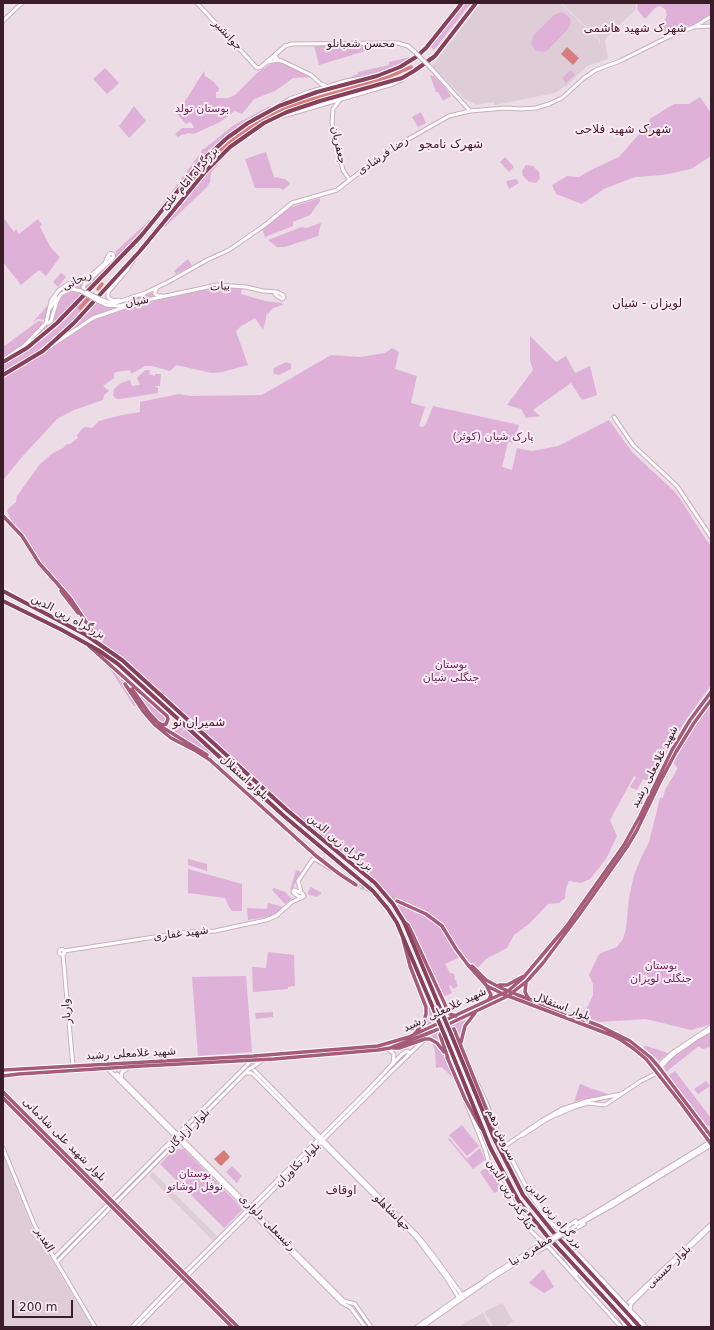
<!DOCTYPE html>
<meta charset="utf-8">
<style>
body{margin:0}
#map{position:relative;width:714px;height:1330px;overflow:hidden;background:#ebdce5;font-family:"DejaVu Sans",sans-serif}
canvas{display:block}
.frame{position:absolute;inset:0;border:4px solid #3b1c29;pointer-events:none}
.scale{position:absolute;left:12px;top:1300px;width:61px;height:18px;box-sizing:border-box;border:2px solid #3b1c29;border-top:0;padding-left:5px;font-size:12px;line-height:14px;white-space:nowrap;color:#3b1c29;-webkit-text-stroke:3px #f7ecf3;paint-order:stroke}
</style>
<div id="map">
<canvas width="714" height="1330"></canvas>
<div class="frame"></div>
<div class="scale">200 m</div>
</div>
<script>
const ctx = document.querySelector('canvas').getContext('2d');
ctx.lineJoin = 'round';
function fillPath(path, color) {
  ctx.fillStyle = color;
  ctx.fill(path, 'evenodd');
}
function toPath(rows) {
  const path = new Path2D();
  for (const r of rows) {
    if (r.length === 3) {
      path.moveTo(r[0] + r[2], r[1]);
      path.arc(r[0], r[1], r[2], 0, 2 * Math.PI);
      continue;
    }
    path.moveTo(r[0], r[1]);
    for (let i = 2; i < r.length; i += 2) path.lineTo(r[i], r[i + 1]);
  }
  return path;
}
function strokePath(path, color, width, dash) {
  ctx.strokeStyle = color;
  ctx.lineWidth = width;
  ctx.lineCap = dash ? 'butt' : 'round';
  ctx.setLineDash(dash || []);
  ctx.stroke(path);
}
function drawText(font, color, halo, rows, align = 'center') {
  ctx.font = font + ' "DejaVu Sans","Noto Sans Arabic",sans-serif';
  ctx.lineWidth = 4;
  ctx.setLineDash([]);
  ctx.textBaseline = 'middle';
  ctx.strokeStyle = halo;
  ctx.fillStyle = color;
  for (const [text, x, y, turn = 0] of rows) {
    ctx.save();
    ctx.translate(x, y);
    ctx.rotate((+turn || 0) * Math.PI / 180);
    ctx.textAlign = isNaN(turn) ? turn : align;
    if (halo) ctx.strokeText(text, 0, 0);
    ctx.fillText(text, 0, 0);
    ctx.restore();
  }
}
fillPath(toPath([
 [481,3,560,3,599,40,600,44,600,40,561,3,637,3,635,10,607,37,605,41,608,59,587,66,566,87,565,86,555,93,495,105,494,102,477,105,465,99,432,66],
 [3,1154,31,1225,92,1327,3,1327],
 [153,1172,217,1236,213,1241,149,1176],
 [502,1303,513,1321,505,1327,494,1327,484,1312],
 [483,1313,490,1326,489,1327,462,1327,461,1325]
]), '#decdd7');
fillPath(toPath([
 [465,3,471,3,434,50,431,47],
 [638,3,711,3,711,14,696,24,681,29,663,32,663,23,667,15,665,9,660,6,655,8,645,19,637,9],
 [561,12,564,13,570,18,571,22,568,29,548,50,544,52,536,51,531,44,533,36,554,15],
 [314,45,382,45,382,46,369,50,319,65],
 [410,57,410,58,398,65,388,69,373,74,343,80,358,74,358,72,389,65,389,62],
 [276,62,281,62,311,77,293,78,275,91,254,99,242,114,235,111,220,122,194,134,188,133,184,135,183,134,178,137,175,134,182,128,194,128,193,125,190,122,186,124,177,114,204,71,205,76,213,81,219,88,218,92,216,92,216,98,228,98,235,95,257,73,269,65],
 [105,68,119,83,107,94,93,79],
 [571,70,575,75,566,83,562,78],
 [430,75,434,76,443,85,451,96,443,101,438,92,436,92],
 [700,97,711,113,711,156,691,169,663,175,635,177,604,189,582,204,556,194,552,185,567,176,579,177,593,169,619,157,639,134,651,118,674,104,689,104],
 [134,106,146,121,129,138,119,126],
 [270,106,271,107,241,125,216,145,194,168,145,227,117,258,57,321,22,349,46,324,50,323,52,321,57,303,61,295,69,290,81,292,83,290,74,287,63,290,60,292,50,307,51,304,61,290,66,286,89,279,83,289,115,258,116,251,152,218,202,151,202,149,204,149,234,125],
 [421,112,426,123,418,127,412,117],
 [266,152,274,177,285,179,290,183,289,185,283,190,280,188,255,188,245,159],
 [221,157,222,159,211,173,210,182,207,187,165,227,164,225,172,215,190,195,202,178],
 [505,157,514,167,509,172,500,162],
 [526,165,533,166,539,172,540,178,536,183,529,182,523,176,522,171],
 [516,179,519,183,509,189,506,181],
 [320,198,320,201,310,215,293,222,293,226,265,237,262,229,288,208],
 [3,217,14,232,16,229,19,234,38,219,42,225,40,227,51,248,60,257,46,276,39,270,21,285,3,262],
 [321,223,318,236,285,247,277,247,268,240,302,227,306,228],
 [188,259,192,266,176,274,174,271],
 [61,273,66,277,58,287,53,282],
 [225,287,242,289,241,294,265,301,282,303,283,305,273,308,266,316,266,319,263,330,255,318,241,326,236,331,248,365,222,372,212,373,176,365,170,371,152,366,145,366,131,374,130,370,116,372,114,374,114,378,103,386,109,391,104,395,103,400,74,410,57,419,22,457,3,480,3,378,22,367,92,320,123,309,195,291],
 [150,292,153,294,153,298,119,305,111,305,100,301,115,304],
 [87,296,93,299,65,328,34,354,3,372,3,365,21,355,48,335,63,322],
 [96,301,111,307,123,306,104,312,88,319,52,345,70,329],
 [50,303,44,320,38,319,32,323],
 [38,321,42,321,43,323,30,340,3,358,3,347],
 [530,336,556,362,566,356,575,373,590,366,597,395,582,400,571,383,533,410,540,416,526,418,521,409,507,405,533,370,530,360],
 [392,348,399,352,395,369,417,376,411,403,425,407,419,426,423,427,426,424,433,406,519,425,514,443,508,442,502,467,512,470,517,448,532,451,558,446,609,420,632,452,674,491,681,500,703,535,711,546,711,685,685,721,667,752,653,783,643,779,637,790,630,787,636,777,634,776,610,820,617,836,606,859,590,879,581,883,569,881,566,888,565,898,559,903,548,904,529,924,514,935,507,948,486,959,474,972,453,947,460,957,445,964,450,973,454,974,455,980,457,981,456,982,458,986,453,989,451,985,449,986,452,993,443,997,410,927,394,901,396,902,397,901,387,897,377,886,288,812,151,685,96,639,76,609,62,590,38,567,15,529,7,510,16,502,17,496,40,464,53,453,63,448,67,444,70,444,78,438,77,435,84,427,92,428,99,421,122,415,140,412,140,402,179,394,190,396,262,395,331,355,360,357,385,353],
 [286,362,291,364,291,369,279,375,274,374,273,371,274,368],
 [145,370,150,370,149,374,155,376,155,374,161,374,160,386,155,386,158,388,158,393,127,398,117,399,113,396,114,389,121,383,130,380,132,386,140,385,137,378],
 [106,663,112,670,113,669,123,685,125,684,137,705,136,706,134,706],
 [128,682,158,709,167,718,166,723,161,724,155,718],
 [711,704,711,1024,691,1030,646,1019,600,1022,580,1015,588,1006,593,995,593,984,589,975,598,956,601,953,617,947,623,939,626,929,629,898,634,875,641,858,649,842,660,798,663,798,665,790,678,768,673,763,694,727],
 [176,721,184,728,179,736,174,732,173,729,173,724],
 [185,729,212,754,208,755,179,736],
 [188,859,207,864,207,871,188,865],
 [188,869,242,884,242,911,232,911,229,907,225,898,188,893],
 [296,870,301,872,292,890,290,890],
 [311,887,322,893,317,897,307,894],
 [274,888,285,892,292,899,285,904,272,890],
 [268,903,281,906,284,909,272,916,248,920,247,908,267,909],
 [405,948,437,1022,421,1029,424,1025,427,1012],
 [268,952,294,955,295,986,288,987,288,989,253,992,252,967,266,968],
 [246,976,252,1052,198,1056,192,977],
 [273,1012,273,1017,256,1019,255,1013],
 [471,1015,462,1028,459,1039,457,1030,454,1028,451,1027,450,1025],
 [440,1031,439,1037,446,1053,441,1045,426,1038],
 [711,1032,711,1047,702,1049,699,1046,666,1072,664,1070,667,1062,694,1042],
 [432,1041,443,1052,456,1081,442,1067,436,1068,435,1052],
 [646,1046,668,1053,659,1061,643,1047],
 [675,1071,711,1118,711,1126,708,1126,705,1124,668,1076],
 [706,1081,710,1086,698,1094,694,1089],
 [580,1084,590,1088,611,1095,585,1099,574,1102],
 [462,1125,479,1146,467,1156,449,1135],
 [449,1138,467,1159,480,1148,485,1160,473,1169,448,1139],
 [175,1149,184,1149,243,1209,224,1228,160,1164],
 [232,1166,242,1176,239,1179,237,1183,226,1172],
 [489,1166,503,1188,494,1193,480,1172],
 [543,1269,554,1287,544,1293,529,1283]
]), '#dfb1d9');
fillPath(toPath([
 [567,47,579,58,573,65,561,54],
 [224,1150,230,1157,221,1166,214,1159]
]), '#d77d7c');
strokePath(toPath([
 [188,185,206,164,229,143,251,127,269,116,293,105,386,78,411,67],
 [98,289,102,284],
 [80,308,89,298]
]), '#d77d7c', 3.5);
strokePath(toPath([
 [92,635,116,669],
 [119,674,125,684],
 [355,881,365,886],
 [356,885,386,897],
 [371,888,398,899]
]), '#c8b6bf', 3.5, [3.5, 2]);
const secondary = toPath([
 [197,3,257,68,261,67,285,46,292,44,398,43,408,46,415,52],
 [3,21,22,3],
 [694,27,711,26],
 [274,56,275,56,278,60,276,60,274,56],
 [268,62,278,60,282,61,311,75,321,84,326,86],
 [429,66,470,111],
 [339,101,333,109,332,123,341,162,343,170,349,179],
 [283,103,290,99,309,92,346,81,362,78],
 [283,116,393,84,401,80],
 [111,256,2.5],
 [157,288,155,291,155,294,159,296,163,296],
 [81,291,71,289,61,294,57,301,51,321,48,323,46,323,51,301,59,290,68,284,87,279,105,263,108,256],
 [86,292,83,287,85,284,112,259],
 [277,292,283,295,284,298,282,299,277,296,275,294,277,292],
 [100,299,108,302,115,303,145,293,168,282,207,260,229,250,265,225,292,203,337,190,365,168,391,150,412,137,449,116,470,111,505,108,521,109,536,108,549,104,562,98,584,78,596,70,620,61,670,36,694,27,710,17],
 [119,300,114,301,110,299,108,297,108,292,127,270,134,259],
 [98,301,106,305,119,306,217,285,246,287,263,291,277,292],
 [50,308,57,298],
 [48,348,93,318,125,307],
 [3,360,24,346,46,323],
 [614,417,633,445,677,486,711,537],
 [294,890,302,893,304,896,300,897,295,894,293,892,294,890],
 [301,892,298,881,313,859,315,859,333,870],
 [62,952,2.5],
 [64,951,187,932,215,931,266,920,276,916,292,902,303,897],
 [63,955,73,1067],
 [387,1049,392,1052,394,1055,393,1063],
 [658,1066,672,1053,711,1027],
 [108,1069,342,1303,351,1308,365,1327],
 [660,1069,667,1060,674,1054,697,1038,711,1030],
 [254,1070,418,1236,433,1255,462,1295],
 [245,1073,251,1073,254,1075,416,1237,445,1276,459,1298],
 [116,1077,116,1075,117,1074,344,1301,355,1304,371,1327],
 [121,1078,122,1072,128,1068],
 [476,1081,486,1102,500,1137,530,1194,548,1219,571,1243],
 [466,1102,485,1149,488,1160,500,1182,531,1231,538,1238,544,1242],
 [520,1136,523,1135,549,1118,572,1108,588,1103,605,1105,641,1081,657,1073],
 [505,1146,541,1121,562,1109,587,1101,621,1094],
 [3,1148,34,1224,95,1327],
 [111,1201,252,1060],
 [115,1204,248,1070,263,1060],
 [581,1223,610,1207,711,1145],
 [575,1225,710,1142],
 [558,1229,563,1229,576,1221],
 [560,1238,575,1251,646,1327],
 [575,1248,570,1241,570,1232,584,1224],
 [533,1254,547,1246],
 [564,1256,577,1274],
 [54,1258,108,1204],
 [57,1262,111,1207],
 [184,1273,368,1090,401,1055,407,1051,409,1052,409,1054],
 [187,1276,391,1072,424,1040],
 [482,1283,490,1276,544,1242,621,1327],
 [629,1302,711,1224],
 [630,1309,631,1304,645,1290,711,1227],
 [618,1314,626,1327],
 [132,1327,181,1276],
 [137,1327,184,1279],
 [417,1327,462,1295,483,1282],
 [422,1327,483,1284,535,1251]
]);
const primary = toPath([
 [3,516,22,536,39,563,70,598,96,637],
 [61,591,78,613],
 [89,646,167,716,168,719,166,724,162,725,159,723],
 [125,684,143,711,155,725,171,738,196,751,210,760,315,855,338,873,356,885],
 [132,689,149,713,162,727,207,755],
 [397,901,426,914,442,926,456,949,468,965,487,986,503,994,611,1035,621,1040,634,1049,646,1059,680,1102,711,1144],
 [404,922,408,925,412,933,448,1011,450,1014,456,1016],
 [403,939,410,966,426,1007,426,1014,423,1024,415,1033],
 [472,966,486,980,501,988,518,995,600,1026,630,1041,650,1057,658,1066,711,1136],
 [526,983,525,992,529,999],
 [499,985,507,985,524,976],
 [487,987,491,995,489,999],
 [461,1042,465,1026,475,1013],
 [393,1048,399,1048,425,1039,430,1039,437,1043,444,1052],
 [447,1057,465,1099,481,1128],
 [448,1058,440,1035,442,1032,454,1029,490,1118,496,1140],
 [3,1070,254,1056,378,1046,409,1037,508,991,523,978,566,927,624,845,640,816,672,750,690,720,711,692],
 [3,1076,19,1074,142,1066,274,1059,378,1050,390,1048,434,1031,508,996,527,981,543,963,579,915,627,847,637,830,660,782,676,752,694,723,711,700],
 [3,1092,238,1327],
 [3,1098,232,1327]
]);
const trunk = toPath([
 [3,362,27,348,57,323,141,236,203,160,227,138,248,123,279,106,317,92,377,76,400,67,416,57,426,48,462,3],
 [3,375,43,351,74,323,140,251,205,172,230,147,264,123,287,112,320,101,402,78,414,71,435,56,476,3],
 [3,591,86,635,122,660,288,811,375,883,393,904,404,922,442,1013],
 [3,601,62,630,98,650,118,664,284,816,373,891,388,909,397,923,436,1015],
 [451,1034,493,1136,523,1195,553,1232,640,1327],
 [445,1036,490,1147,518,1200,547,1236,631,1327]
]);
strokePath(secondary, '#cbaebd', 5);
strokePath(primary, '#fff', 5.5);
strokePath(trunk, '#fff', 6);
strokePath(secondary, '#fff', 3);
strokePath(primary, '#a65b79', 3.5);
strokePath(trunk, '#88405b', 4);
const secondaryBridge = toPath([
 [415,52,429,66],
 [81,291,98,301],
 [86,292,100,299],
 [549,1240,568,1228],
 [535,1251,576,1226]
]);
const trunkBridge = toPath([
 [442,1013,451,1034],
 [436,1015,445,1036]
]);
strokePath(secondaryBridge, '#cbaebd', 5, []);
strokePath(trunkBridge, '#fff', 6, []);
strokePath(secondaryBridge, '#fff', 3);
strokePath(trunkBridge, '#88405b', 4);
drawText('11px', '#3b1c29', '#f7ecf3', [
 ["جوانشیر",227,35,47],
 ["محسن شعبانلو",361,44],
 ["جعفریان",338,145,78],
 ["رضا فرشادی",383,156,-34],
 ["بزرگراه امام علی",190,179,-49],
 ["ریحانی",77,281,-27],
 ["بیات",220,287,-3],
 ["شیان",137,302,-11],
 ["بزرگراه زین الدین",68,617,28],
 ["شهید غلامعلی رشید",655,767,-63],
 ["بلوار استقلال",244,778,42],
 ["بزرگراه زین الدین",340,843,40],
 ["شهید غفاری",181,934,-7],
 ["بلوار استقلال",562,1007,21],
 ["شهید غلامعلی رشید",445,1010,-25],
 ["وارباز",67,1011,-95],
 ["شهید غلامعلی رشید",131,1054,-3],
 ["بلوار آزادگان",188,1131,-45],
 ["سروش دهم",501,1135,66],
 ["بلوار شهید علی شادمانی",64,1140,45],
 ["بلوار تکاوران",298,1165,-45],
 ["کنارگذر زین الدین",510,1195,59],
 ["جهانشاهلو",392,1213,45],
 ["بزرگراه زین الدین",554,1216,51],
 ["رئیسعلی دلواری",267,1223,45],
 ["الغدیر",44,1240,59],
 ["مظفری نیا",531,1251,-32],
 ["بلوار حسینی",669,1267,-44]
]);
drawText('11px', '#762262', '#f7ecf3', [
 ["بوستان تولد",202,109],
 ["پارک شیان (کوثر)",493,437],
 ["بوستان",451,665],
 ["جنگلی شیان",451,678],
 ["بوستان",661,966],
 ["جنگلی لویزان",661,979],
 ["بوستان",195,1174],
 ["نوفل لوشاتو",195,1187]
]);
drawText('12px', '#4f172c', '#f7ecf3', [
 ["شهرک شهید هاشمی",635,29],
 ["شهرک شهید فلاحی",623,130],
 ["شهرک نامجو",451,145],
 ["لویزان - شیان",647,304],
 ["شمیران نو",199,723],
 ["اوقاف",341,1191]
]);
</script>
